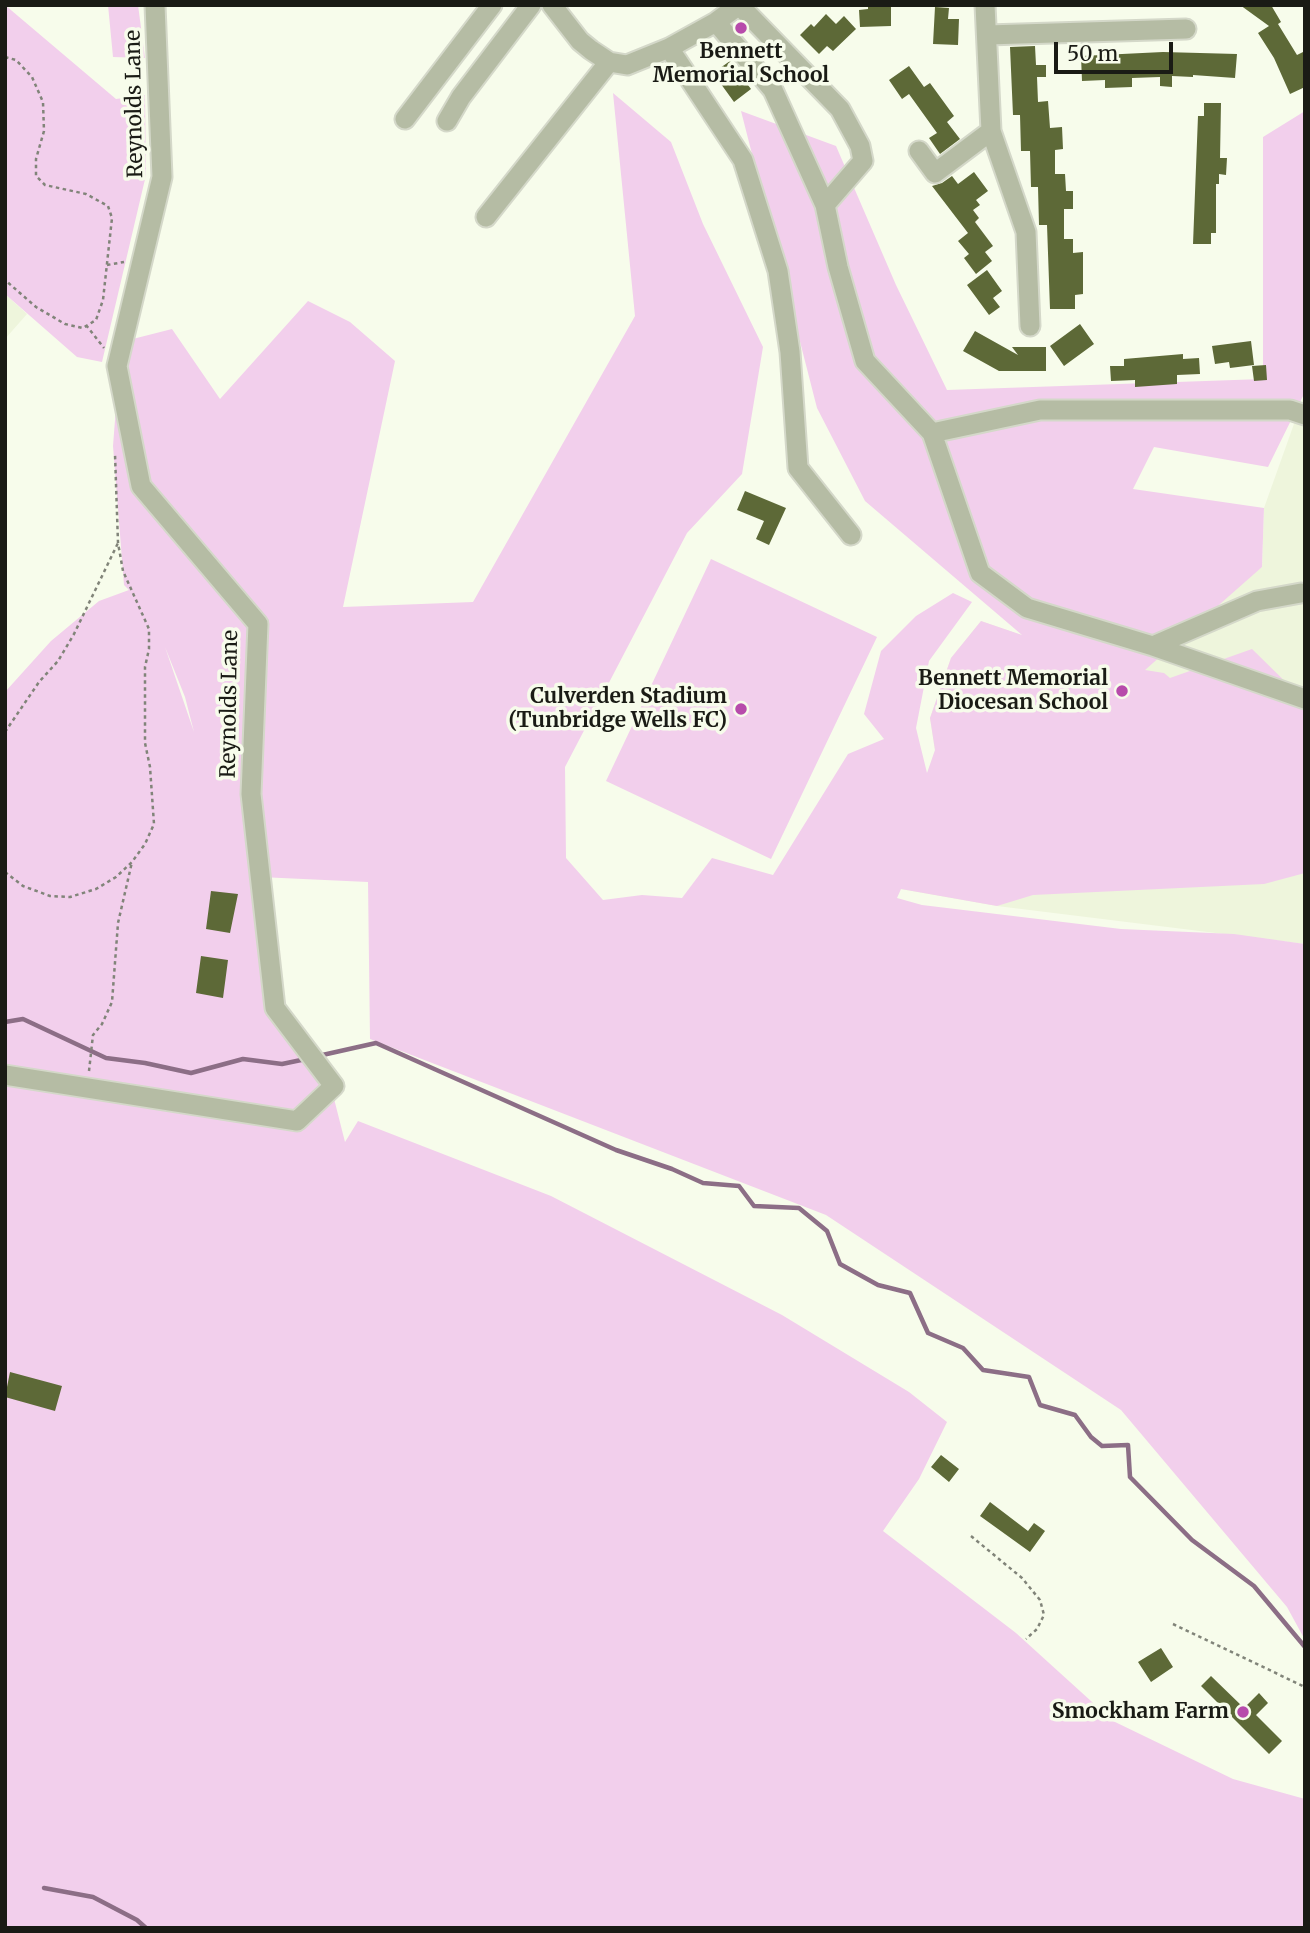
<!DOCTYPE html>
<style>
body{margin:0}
#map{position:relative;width:1310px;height:1933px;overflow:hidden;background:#f7fceb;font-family:Merriweather,serif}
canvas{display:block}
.frame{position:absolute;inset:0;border:7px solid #1a1b15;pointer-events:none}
.scale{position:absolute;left:1054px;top:42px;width:119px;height:32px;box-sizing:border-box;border:4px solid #1a1b15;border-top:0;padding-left:9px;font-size:21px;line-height:24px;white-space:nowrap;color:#1a1b15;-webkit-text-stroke:5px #f7fceb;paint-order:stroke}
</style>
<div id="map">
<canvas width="1310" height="1933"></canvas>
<div class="frame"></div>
<div class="scale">50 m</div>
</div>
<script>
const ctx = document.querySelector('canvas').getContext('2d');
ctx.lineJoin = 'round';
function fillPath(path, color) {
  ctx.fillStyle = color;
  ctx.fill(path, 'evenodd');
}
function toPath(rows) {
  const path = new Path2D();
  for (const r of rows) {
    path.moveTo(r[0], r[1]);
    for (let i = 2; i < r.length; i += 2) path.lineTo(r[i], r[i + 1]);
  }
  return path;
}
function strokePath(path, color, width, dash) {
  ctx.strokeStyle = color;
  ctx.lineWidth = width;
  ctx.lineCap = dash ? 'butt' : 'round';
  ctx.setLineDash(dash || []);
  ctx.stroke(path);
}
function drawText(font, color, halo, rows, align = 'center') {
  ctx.font = font + ' Merriweather,serif';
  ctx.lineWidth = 7;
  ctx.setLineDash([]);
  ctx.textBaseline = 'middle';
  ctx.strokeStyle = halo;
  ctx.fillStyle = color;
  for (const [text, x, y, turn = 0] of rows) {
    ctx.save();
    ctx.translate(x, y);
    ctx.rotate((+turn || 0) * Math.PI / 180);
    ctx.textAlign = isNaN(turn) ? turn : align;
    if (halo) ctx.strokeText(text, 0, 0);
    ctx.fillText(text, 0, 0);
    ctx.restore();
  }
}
fillPath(toPath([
 [5,294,27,314,5,339],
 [1305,393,1305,944,997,906,889,887,935,751,930,718,951,658,981,621,1107,665,1262,567,1264,508]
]), '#eef5dc');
fillPath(toPath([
 [5,5,116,99,145,95,146,175,102,362,77,357,5,294],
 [108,5,138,5,145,58,113,57],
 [613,93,671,142,703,224,763,347,742,474,687,533,565,767,566,858,603,900,642,895,682,898,712,858,773,875,848,754,884,739,864,714,881,651,916,616,953,593,972,602,929,661,916,728,927,773,935,750,930,718,951,658,981,621,1022,635,865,501,817,408,741,111,836,146,896,285,947,390,1263,379,1263,137,1305,111,1305,392,1268,467,1154,447,1133,489,1264,508,1262,567,1145,670,1164,673,1170,678,1252,649,1305,701,1305,873,1264,884,1033,895,997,906,901,889,897,898,922,905,1121,929,1234,934,1305,944,1305,1640,1287,1607,1121,1410,826,1215,370,1039,368,882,260,877,291,1029,329,1079,345,1142,358,1121,551,1196,782,1315,909,1392,947,1422,919,1479,883,1531,1016,1633,1113,1721,1233,1779,1305,1799,1305,1928,5,1928,5,692,51,641,99,601,129,590,124,585,113,446,121,342,172,329,220,399,308,301,350,322,395,361,343,607,473,602,635,316],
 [165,647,185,697,194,732],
 [711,559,877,637,771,859,606,781]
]), '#f2cfec');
strokePath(toPath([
 [5,1022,23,1019,106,1058,145,1063,191,1073,243,1059,282,1064,306,1059],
 [318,1056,376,1043,616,1150,672,1169,703,1183,739,1186,754,1206,799,1208,827,1231,840,1264,878,1285,910,1293,928,1333,963,1348,983,1370,1029,1377,1040,1405,1075,1415,1091,1437,1102,1446,1128,1445,1130,1477,1192,1540,1254,1586,1305,1647],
 [44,1888,93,1897,137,1920,146,1928]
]), '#8c6e86', 4.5);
fillPath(toPath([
 [868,5,891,5,891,26,860,27,859,10,868,9],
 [1240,5,1271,5,1281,22,1278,24,1297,55,1305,51,1305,87,1290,94,1274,58,1258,33,1269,26],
 [935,7,949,8,948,19,959,19,958,45,933,44],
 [826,14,836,24,844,16,856,29,833,51,827,46,819,54,800,35,811,24,814,27],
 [1035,46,1036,65,1046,65,1046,77,1037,77,1038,102,1048,101,1050,128,1062,127,1063,149,1055,150,1055,174,1065,174,1066,191,1073,191,1073,209,1064,209,1064,239,1073,239,1073,253,1083,252,1083,294,1075,295,1075,309,1050,309,1047,225,1039,225,1038,187,1031,187,1030,151,1021,151,1020,115,1013,115,1010,47],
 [1163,52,1237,54,1235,78,1193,75,1193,77,1172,76,1172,87,1160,86,1160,77,1132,78,1132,87,1105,88,1105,80,1082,81,1081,56],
 [730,61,751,89,734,102,713,73],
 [909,66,924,87,930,83,954,116,947,122,960,139,940,154,929,138,937,133,909,94,902,99,889,80],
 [1204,103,1221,103,1220,158,1227,158,1226,175,1219,174,1219,184,1216,184,1216,233,1211,233,1211,244,1193,244,1198,116,1204,116],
 [974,172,988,191,976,200,980,205,973,210,979,218,975,222,993,246,985,252,992,261,976,274,964,258,969,254,958,241,968,233,932,186,942,183,952,176,958,184],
 [987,270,1002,291,993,298,1000,307,989,315,967,285],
 [1080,324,1094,344,1064,366,1050,346],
 [975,331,1018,355,1012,347,1046,347,1046,371,999,371,963,351],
 [1251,341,1254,365,1230,368,1229,362,1215,364,1212,346],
 [1183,354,1183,359,1199,358,1200,374,1177,375,1177,384,1135,387,1135,380,1111,381,1110,366,1124,366,1124,359],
 [1266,365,1267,380,1254,381,1252,366],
 [745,491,786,508,769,545,756,539,764,521,737,510],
 [211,891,238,894,230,933,206,929],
 [201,956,228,960,223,998,196,993],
 [10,1372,62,1386,55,1411,5,1397],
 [941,1455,959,1469,949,1482,931,1467],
 [990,1502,1028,1531,1034,1523,1045,1531,1030,1552,980,1516],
 [1161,1648,1173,1667,1151,1682,1138,1662],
 [1211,1676,1244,1708,1259,1693,1268,1703,1256,1715,1282,1741,1269,1754,1201,1686]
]), '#5d6937');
const minor = toPath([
 [552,5,580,41,591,50,609,62,627,65,669,48,716,22,739,5],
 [739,5,840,109,860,146,863,161,825,205],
 [985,5,991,131,1026,232,1030,326],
 [716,22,773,90,825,205,838,267,865,361,932,433,1040,410,1290,410,1305,415],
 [987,35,1186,29],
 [669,48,743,160,778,271,790,352,798,468,851,535],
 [405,119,492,5],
 [447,121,461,97,531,5],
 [919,151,935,173,991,131],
 [486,217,609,62],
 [932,433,980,573,1027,608,1153,646,1257,601,1301,593],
 [1153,646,1305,699],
 [5,1075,297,1121,334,1086,275,1008,251,794,258,624,141,486,117,366,162,177,155,5]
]);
strokePath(minor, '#d4d8c9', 23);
strokePath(toPath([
 [5,57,16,60,32,77,43,102,44,131,36,159,36,176,45,185,86,194,108,206,112,218,103,300,96,320,83,328,65,324,36,307,5,280],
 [107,265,124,262],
 [86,325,104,348],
 [5,732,39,682,58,661,74,634,118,543],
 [5,872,23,886,50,896,70,897,96,889,116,877,132,862,145,844,154,824,150,767,145,743,145,667,149,649,149,629,123,571,118,543,115,454],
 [89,1071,93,1035,102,1024,112,1002,118,923,132,862],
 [971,1536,1022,1578,1040,1600,1044,1615,1037,1629,1026,1639],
 [1173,1624,1305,1687]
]), '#818479', 2.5, [3.5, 3.5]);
strokePath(minor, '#b5bca4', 19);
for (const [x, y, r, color] of [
 [741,28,7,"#b74bab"],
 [1122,691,7,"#b74bab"],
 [741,709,7,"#b74bab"],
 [1243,1712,7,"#b74bab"]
]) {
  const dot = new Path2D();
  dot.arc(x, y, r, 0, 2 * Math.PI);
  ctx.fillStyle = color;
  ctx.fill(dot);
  strokePath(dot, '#f7fceb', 2.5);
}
drawText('bold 21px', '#1a1b15', '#f7fceb', [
 ["Bennett",741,52,"center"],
 ["Memorial School",741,76,"center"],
 ["Bennett Memorial",1108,679],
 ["Diocesan School",1108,703],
 ["Culverden Stadium",727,697],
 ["(Tunbridge Wells FC)",727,721],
 ["Smockham Farm",1229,1712]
], 'right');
drawText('21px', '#1a1b15', '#f7fceb', [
 ["Reynolds Lane",135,104,-91],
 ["Reynolds Lane",230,704,-89]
]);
</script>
